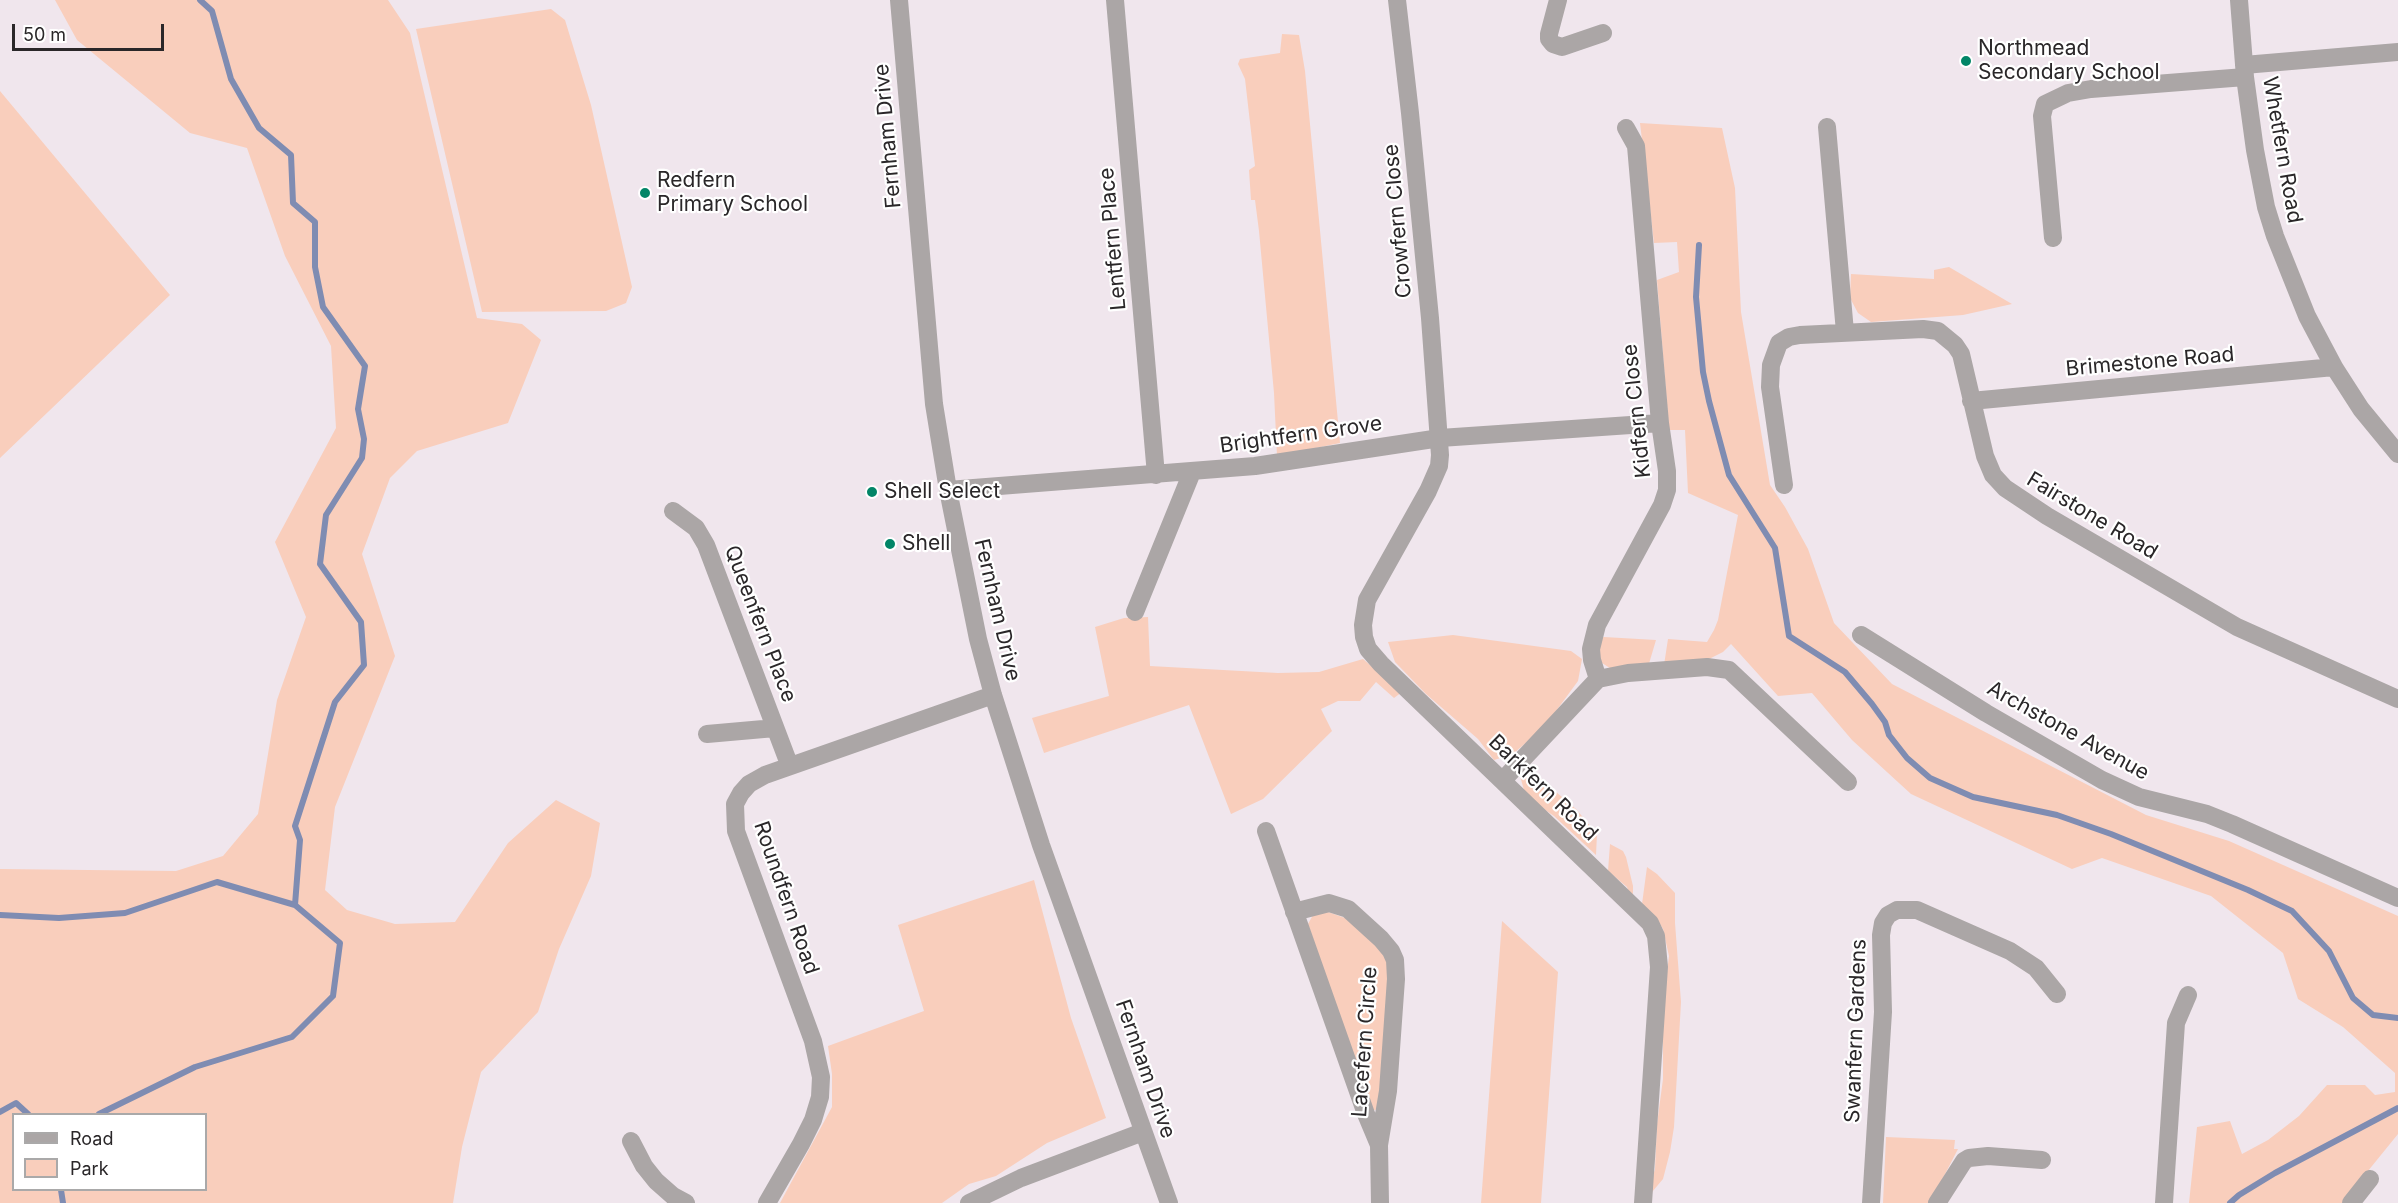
<!DOCTYPE html>
<style>
body{margin:0}
#map{position:relative;width:2398px;height:1203px;overflow:hidden;background:#f0e6ed;font-family:Inter,sans-serif}
canvas{display:block}
.legend{position:absolute;left:12px;top:1113px;width:195px;height:78px;box-sizing:border-box;background:#fff;border:2px solid #aaa9a9;margin:0;padding:8px 10px;list-style:none;font-size:18px;color:#2a2729}
.legend li{display:flex;align-items:center;gap:12px;height:30px}
.legend b{width:30px;border:2px solid #aaa9a9}
.scale{position:absolute;left:12px;top:24px;width:152px;height:27px;box-sizing:border-box;border:3px solid #2a2729;border-top:0;padding-left:8px;font-size:18px;line-height:21px;white-space:nowrap;color:#2a2729;-webkit-text-stroke:4px #fff;paint-order:stroke}
</style>
<div id="map">
<canvas width="2398" height="1203"></canvas>
<ul class="legend">
<li><b style="height:8px;background:#aba6a6"></b>Road</li>
<li><b style="height:16px;background:#f9cebc"></b>Park</li>
</ul>
<div class="scale">50 m</div>
</div>
<script>
const ctx = document.querySelector('canvas').getContext('2d');
ctx.lineJoin = 'round';
function fillPath(path, color) {
  ctx.fillStyle = color;
  ctx.fill(path, 'evenodd');
}
function toPath(rows) {
  const path = new Path2D();
  for (const r of rows) {
    path.moveTo(r[0], r[1]);
    for (let i = 2; i < r.length; i += 2) path.lineTo(r[i], r[i + 1]);
  }
  return path;
}
function strokePath(path, color, width, dash) {
  ctx.strokeStyle = color;
  ctx.lineWidth = width;
  ctx.lineCap = dash ? 'butt' : 'round';
  ctx.setLineDash(dash || []);
  ctx.stroke(path);
}
function drawText(font, color, halo, rows, align = 'center') {
  ctx.font = font + ' Inter,sans-serif';
  ctx.lineWidth = 4.5;
  ctx.setLineDash([]);
  ctx.textBaseline = 'middle';
  ctx.strokeStyle = halo;
  ctx.fillStyle = color;
  for (const [text, x, y, turn = 0] of rows) {
    ctx.save();
    ctx.translate(x, y);
    ctx.rotate((+turn || 0) * Math.PI / 180);
    ctx.textAlign = isNaN(turn) ? turn : align;
    if (halo) ctx.strokeText(text, 0, 0);
    ctx.fillText(text, 0, 0);
    ctx.restore();
  }
}
fillPath(toPath([
 [55,0,388,0,410,33,477,318,522,324,541,340,508,423,417,451,390,478,362,554,395,656,335,807,325,890,347,910,395,924,455,922,508,843,556,800,600,823,591,876,559,949,538,1012,481,1072,462,1147,453,1203,0,1203,0,869,176,871,223,856,258,814,277,700,306,617,275,542,336,428,331,346,285,256,247,148,190,133,77,40],
 [206,1114,206,1190,14,1190,14,1114],
 [551,9,565,20,591,105,632,287,626,303,606,311,482,312,416,29],
 [1282,34,1299,35,1305,71,1340,443,1277,456,1274,393,1259,231,1255,200,1251,200,1249,170,1255,166,1245,79,1238,64,1240,59,1280,53],
 [0,91,170,295,0,458],
 [1640,123,1722,128,1735,188,1741,312,1770,485,1785,507,1808,549,1834,623,1892,684,2146,815,2229,841,2398,916,2398,1134,2342,1203,2189,1203,2197,1127,2230,1121,2242,1154,2268,1140,2299,1116,2327,1085,2365,1085,2375,1095,2395,1092,2395,1073,2343,1027,2298,999,2283,953,2211,896,2102,858,2072,869,1911,794,1852,740,1812,693,1778,696,1731,644,1723,652,1707,660,1664,665,1668,639,1707,642,1714,630,1718,620,1738,515,1688,493,1685,430,1669,430,1657,280,1679,272,1677,242,1654,243],
 [1949,267,2012,304,1963,315,1871,322,1858,313,1850,298,1851,274,1934,279,1934,270],
 [1148,617,1150,666,1278,673,1319,672,1363,659,1402,692,1394,698,1376,682,1360,701,1338,701,1321,709,1332,731,1263,799,1231,814,1189,705,1044,753,1032,718,1109,696,1095,627,1124,618],
 [1453,635,1571,651,1582,659,1578,681,1545,726,1513,754,1494,760,1478,739,1426,694,1395,662,1388,642],
 [1604,637,1656,640,1648,667,1613,670,1602,663,1597,651,1597,639],
 [1534,773,1576,809,1597,834,1596,855,1554,816,1526,797,1520,776],
 [1610,844,1623,851,1626,857,1633,886,1633,894,1629,893,1627,887,1608,871],
 [1647,867,1657,874,1675,893,1675,923,1681,1002,1674,1127,1670,1152,1663,1179,1647,1198,1655,1169,1657,1124,1663,1079,1663,1004,1669,956,1663,929,1655,916,1642,904],
 [1034,880,1071,1018,1106,1118,1047,1143,996,1176,969,1184,942,1203,780,1203,832,1107,832,1074,828,1046,924,1011,898,925],
 [1328,912,1345,918,1362,931,1384,954,1387,960,1388,975,1380,1108,1372,1111,1308,924,1313,915],
 [1502,921,1558,972,1541,1203,1481,1203],
 [1886,1137,1955,1140,1954,1149,1958,1149,1930,1203,1883,1203]
]), '#f9cebc');
strokePath(toPath([
 [200,0,212,11,231,79,259,128,291,155,293,203,315,222,315,267,323,307,365,366,358,409,364,439,362,458,326,515,320,564,361,622,364,665,335,702,295,826,300,840,295,905],
 [1699,245,1696,297,1703,372,1709,401,1729,475,1775,548,1789,636,1845,672,1872,704,1885,722,1889,735,1907,758,1930,778,1973,797,2057,815,2111,834,2248,890,2292,911,2329,951,2353,998,2373,1015,2398,1018],
 [0,915,59,918,125,913,217,882,295,905,340,943,333,996,292,1037,195,1067,99,1114],
 [0,1112,16,1103,28,1114],
 [61,1190,63,1203],
 [2230,1203,2239,1195,2275,1173,2398,1108]
]), '#7f8cb2', 6);
strokePath(toPath([
 [899,0,934,404,948,490,978,639,993,695,1041,845,1169,1203],
 [1115,0,1156,475],
 [1397,0,1410,113,1430,318,1440,455,1439,466,1428,491,1367,600,1363,625,1364,637,1368,649,1381,664,1650,923,1656,936,1659,967,1643,1203],
 [1558,0,1549,34,1549,39,1553,44,1562,47,1603,33],
 [2239,0,2245,77,2255,150,2266,207,2275,236,2307,316,2334,367,2361,409,2398,454],
 [2244,65,2398,52],
 [1827,127,1845,332],
 [2053,238,2042,116,2045,104,2068,93,2091,89,2245,77],
 [1971,401,2334,367],
 [1784,485,1770,387,1771,365,1779,343,1789,337,1800,335,1923,329,1938,331,1955,345,1961,354,1985,456,1993,475,2005,488,2047,516,2237,627,2398,699],
 [948,490,1255,466,1440,438,1660,423],
 [673,511,696,528,706,545,789,764],
 [1135,612,1192,472],
 [1861,635,1986,713,2102,780,2139,797,2207,814,2232,824,2398,898],
 [1598,679,1628,673,1707,667,1729,670,1848,782],
 [707,734,775,728],
 [1503,780,1598,679,1592,660,1591,649,1597,625,1662,505,1667,490,1667,471,1660,423,1636,146,1626,128],
 [1266,831,1366,1114,1379,1145,1380,1203],
 [1294,912,1329,903,1348,909,1381,939,1391,951,1395,960,1396,979,1388,1091,1379,1145],
 [631,1141,644,1166,656,1181,673,1196,686,1203],
 [767,1203,801,1144,813,1120,820,1097,821,1077,813,1041,736,831,735,804,741,793,749,784,765,775,993,695],
 [969,1203,1021,1178,1143,1132],
 [1871,1203,1883,1012,1881,935,1883,923,1888,915,1897,910,1917,910,2010,951,2036,968,2057,994],
 [1937,1203,1964,1161,1969,1158,1988,1156,2042,1160],
 [2164,1203,2176,1023,2188,995],
 [2351,1203,2370,1179]
]), '#aba6a6', 18);
for (const [x, y, r, color] of [
 [1966,61,6,"#028567"],
 [645,193,6,"#028567"],
 [872,492,6,"#028567"],
 [890,544,6,"#028567"]
]) {
  const dot = new Path2D();
  dot.arc(x, y, r, 0, 2 * Math.PI);
  ctx.fillStyle = color;
  ctx.fill(dot);
  strokePath(dot, '#fff', 2);
}
drawText('21px', '#2a2729', '#fff', [
 ["Northmead",1978,49],
 ["Secondary School",1978,73],
 ["Redfern",657,181],
 ["Primary School",657,205],
 ["Shell Select",884,492],
 ["Shell",902,544]
], 'left');
drawText('21px', '#2a2729', '#fff', [
 ["Fernham Drive",888,136,-95],
 ["Whetfern Road",2282,150,80],
 ["Crowfern Close",1398,221,-95],
 ["Lentfern Place",1113,239,-95],
 ["Brimestone Road",2150,362,-5],
 ["Kidfern Close",1637,411,-96],
 ["Brightfern Grove",1301,435,-8],
 ["Fairstone Road",2092,516,31],
 ["Fernham Drive",997,610,77],
 ["Queenfern Place",760,624,69],
 ["Archstone Avenue",2068,731,29],
 ["Barkfern Road",1543,788,44],
 ["Roundfern Road",786,898,71],
 ["Swanfern Gardens",1856,1031,-88],
 ["Lacefern Circle",1365,1042,-86],
 ["Fernham Drive",1145,1069,71]
]);
</script>
